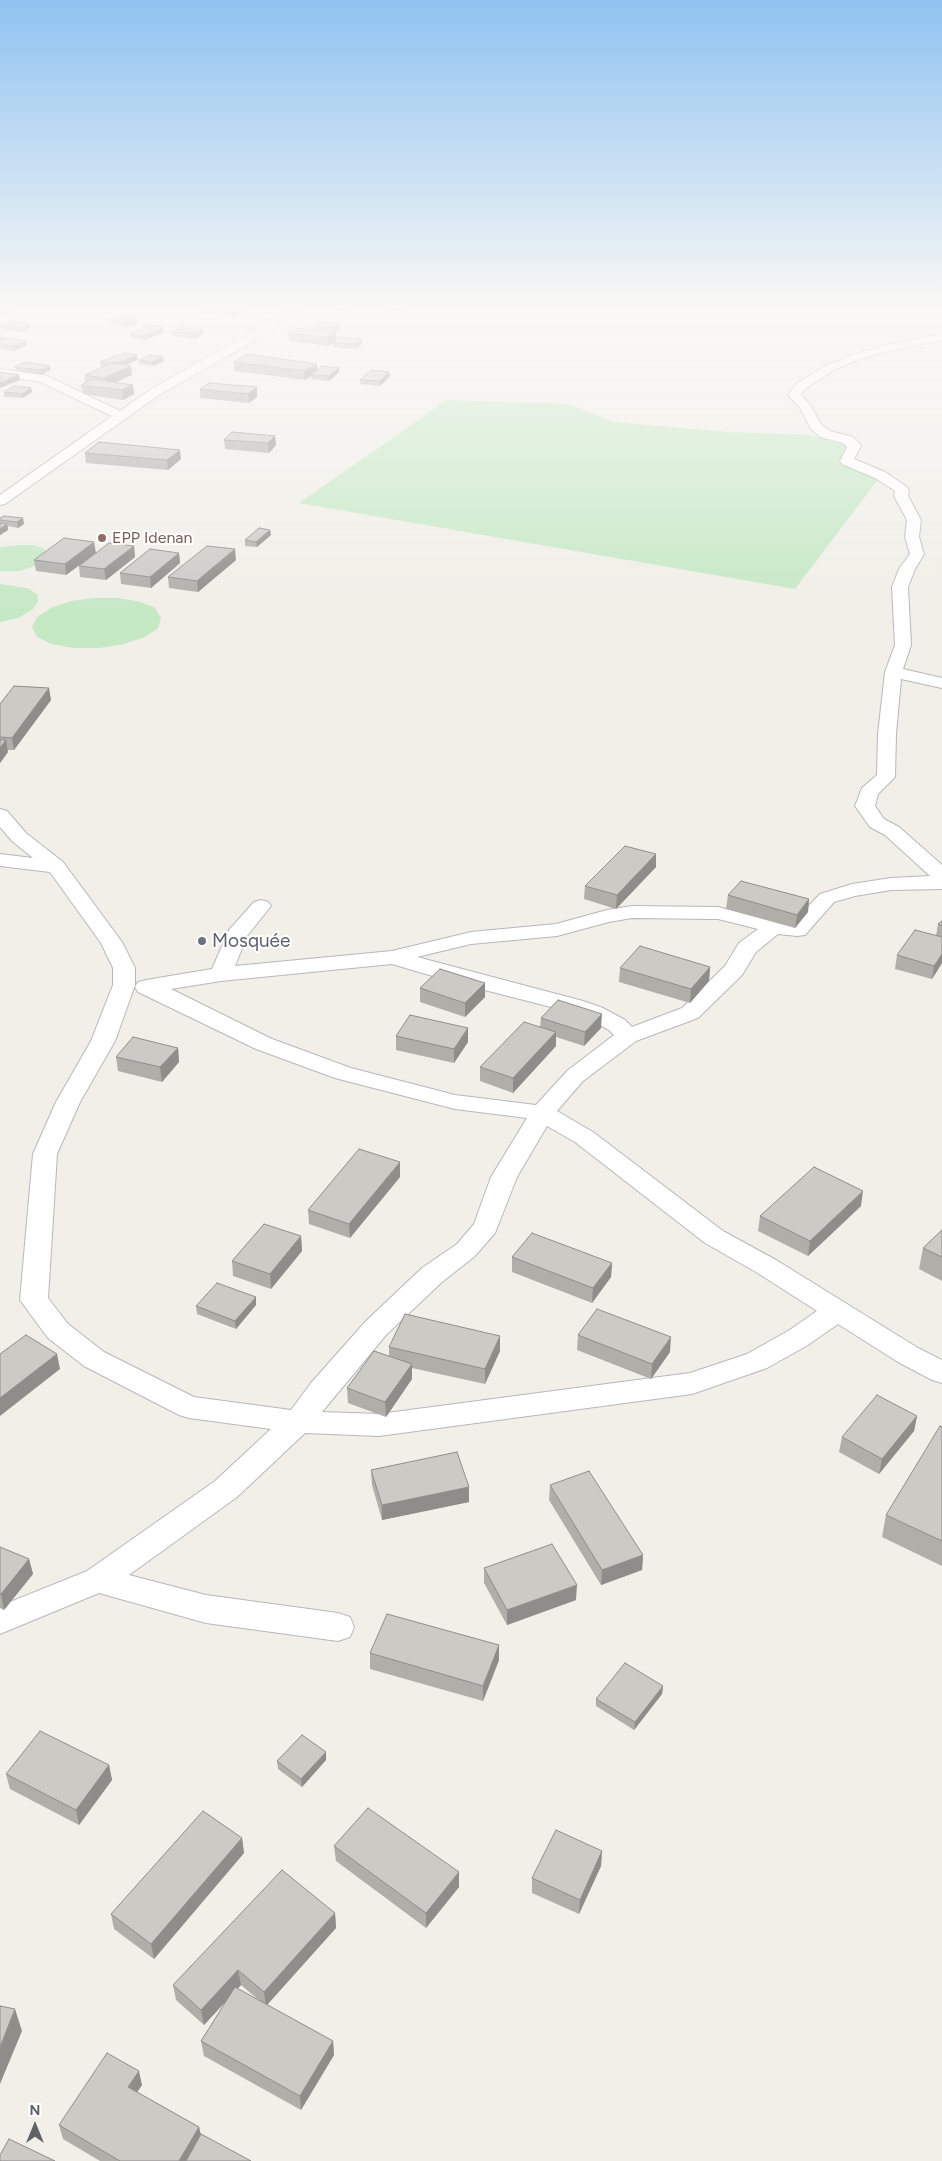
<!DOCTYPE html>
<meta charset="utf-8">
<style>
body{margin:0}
#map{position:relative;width:942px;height:2161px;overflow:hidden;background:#f1efe8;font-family:Figtree,sans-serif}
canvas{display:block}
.north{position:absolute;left:10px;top:2101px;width:50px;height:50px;-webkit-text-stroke:4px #fff;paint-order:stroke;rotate:0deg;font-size:14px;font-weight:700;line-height:20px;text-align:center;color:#5f6368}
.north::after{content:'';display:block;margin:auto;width:18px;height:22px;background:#5f6368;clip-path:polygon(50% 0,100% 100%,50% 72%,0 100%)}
</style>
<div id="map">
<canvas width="942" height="2161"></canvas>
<div class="north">N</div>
</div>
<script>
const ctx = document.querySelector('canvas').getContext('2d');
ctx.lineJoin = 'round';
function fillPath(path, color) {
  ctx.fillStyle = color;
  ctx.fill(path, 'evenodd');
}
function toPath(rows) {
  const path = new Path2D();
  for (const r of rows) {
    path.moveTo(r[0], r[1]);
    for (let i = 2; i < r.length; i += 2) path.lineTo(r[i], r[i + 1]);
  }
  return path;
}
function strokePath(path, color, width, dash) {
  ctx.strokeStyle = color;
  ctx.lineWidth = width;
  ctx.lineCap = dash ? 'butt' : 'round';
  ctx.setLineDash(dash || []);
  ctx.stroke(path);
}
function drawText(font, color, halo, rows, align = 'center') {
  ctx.font = font + ' Figtree,sans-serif';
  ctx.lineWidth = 4;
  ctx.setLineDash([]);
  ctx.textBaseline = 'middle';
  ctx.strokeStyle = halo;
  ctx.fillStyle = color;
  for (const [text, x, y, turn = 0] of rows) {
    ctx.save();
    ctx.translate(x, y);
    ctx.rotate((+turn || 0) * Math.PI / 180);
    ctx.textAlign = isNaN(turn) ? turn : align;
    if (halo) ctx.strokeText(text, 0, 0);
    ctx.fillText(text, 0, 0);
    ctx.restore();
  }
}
fillPath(toPath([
 [447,400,568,404,614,422,729,432,809,435,850,447,842,460,880,477,795,589,299,503],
 [19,545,33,545,43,548,48,553,43,563,20,571,0,571,0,547],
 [0,584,27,588,37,594,38,602,32,610,18,618,0,622],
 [95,598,119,598,141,602,155,608,161,618,158,628,145,637,124,644,99,648,73,648,52,644,37,637,32,627,37,617,51,608,71,601]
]), '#c5e8c5');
const minor = toPath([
 [286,309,298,309,273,329,242,348,159,395,5,504,0,505,0,495,112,416,38,381,0,377,0,369,45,375,120,411,151,389,265,325,286,309],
 [942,334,942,340,889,351,860,359,834,370,805,389,801,395,809,403,821,424,830,431,853,437,859,443,861,446,854,459,885,472,907,487,909,490,908,496,921,520,919,537,924,554,915,569,908,587,911,645,903,669,942,678,942,688,901,679,896,734,895,777,878,794,875,806,884,819,899,827,942,865,942,889,891,890,855,896,834,902,805,935,797,936,778,934,756,952,742,975,698,1018,636,1041,583,1081,557,1111,593,1132,723,1231,776,1260,918,1348,942,1360,942,1383,932,1380,898,1362,838,1324,808,1345,767,1368,692,1394,379,1436,305,1433,237,1497,129,1575,206,1595,338,1613,350,1617,354,1627,350,1637,338,1641,206,1623,99,1593,0,1634,0,1606,87,1571,215,1481,271,1429,189,1418,179,1415,84,1366,48,1338,20,1300,33,1154,56,1102,91,1041,113,985,113,968,101,943,50,872,0,866,0,854,33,858,12,841,0,827,0,809,7,811,26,833,63,862,122,942,135,968,135,985,115,1041,80,1102,57,1154,48,1298,68,1324,104,1352,194,1397,291,1410,311,1383,366,1321,422,1268,457,1244,474,1224,491,1177,527,1118,455,1109,335,1078,256,1049,138,992,135,987,138,982,146,980,212,969,229,930,254,902,261,900,268,902,271,906,247,936,235,966,392,951,471,932,556,924,607,910,632,906,718,907,774,921,792,923,820,894,852,884,891,878,930,876,885,835,870,827,855,806,862,788,877,775,878,734,885,672,895,645,892,587,899,569,910,554,905,537,907,520,894,496,895,491,875,478,842,464,840,461,847,447,843,443,820,437,811,429,800,408,788,395,797,383,826,366,852,355,887,345,942,334],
 [632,918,718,919,758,929,739,943,725,966,682,1008,632,1027,625,1020,603,1008,583,1001,417,957,471,944,557,936,609,922,632,918],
 [392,964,453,982,567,1011,587,1018,609,1030,614,1035,567,1071,536,1105,455,1095,351,1068,272,1039,171,989,221,981,392,964],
 [547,1126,575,1142,705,1243,756,1272,817,1311,788,1331,747,1354,690,1373,379,1414,322,1412,386,1335,442,1282,475,1256,495,1233,517,1177,547,1126]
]);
strokePath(minor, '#b5b8bc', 2);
fillPath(minor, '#fff');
fillPath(toPath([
 [0,309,14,312,4,316,0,316],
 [207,309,241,309,241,312,232,316,207,313],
 [324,309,350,309,348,311],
 [377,309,405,309,403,311],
 [111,320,138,323,127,327,111,324],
 [0,325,30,328,21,332,1,329],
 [315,326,340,328,335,332,321,331,336,332,336,339,362,343,357,349,333,347,333,343,328,346,289,341,288,333,315,330],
 [203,330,203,334,196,339,172,336,172,332],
 [164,332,145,340,131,338,130,334],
 [0,336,4,339,27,345,14,351,0,349],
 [163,357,164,361,153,366,139,364,139,360],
 [138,360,125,365,132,375,115,383,133,385,134,394,123,400,83,394,81,385,85,383,85,375,102,367,101,367,100,362],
 [234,362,317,370,339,372,329,381,312,379,311,376,305,380,234,371],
 [15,367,50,370,41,375,16,371],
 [389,372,390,376,380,386,360,384,360,380],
 [257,387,257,397,249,403,200,398,200,389],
 [31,388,32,392,22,398,4,397,4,392],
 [275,436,276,445,269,453,225,449,224,440],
 [85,453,181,459,168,470,86,463],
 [0,518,24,524,18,528,8,526,8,530,0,535],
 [270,530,271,535,257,547,245,546,245,540],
 [134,546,135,557,106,580,80,577,79,566],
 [96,553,66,575,36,571,34,560],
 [179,553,180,563,151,588,121,584,120,573],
 [236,560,198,592,169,588,168,577],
 [51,700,14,750,7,750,8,752,0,763,0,704],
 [656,854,656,867,616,909,584,899,585,886],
 [728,895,809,899,808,912,795,928,726,909],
 [942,921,942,963,932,979,895,969,897,955,936,936,938,924],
 [710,967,709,981,690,1003,619,982,620,968],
 [485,983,485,997,465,1017,420,1002,420,988],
 [541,1018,601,1028,584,1046,556,1037,556,1046,513,1093,480,1081,480,1067,540,1027],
 [468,1028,468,1042,454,1063,396,1050,396,1036],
 [178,1048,179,1062,162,1082,118,1071,116,1057],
 [400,1177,350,1238,309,1224,308,1210],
 [861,1206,808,1256,758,1231,760,1216],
 [942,1230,942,1281,919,1269,923,1248],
 [301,1236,302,1251,271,1289,233,1276,232,1261],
 [512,1257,612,1263,611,1277,592,1303,512,1272],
 [256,1305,236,1329,197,1314,196,1306],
 [578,1335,670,1352,651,1379,577,1350],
 [389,1347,500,1351,485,1384,412,1368,412,1379,386,1417,348,1403,347,1388,389,1356],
 [917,1416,914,1431,879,1474,839,1452,842,1437],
 [942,1427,942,1566,882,1537,886,1515],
 [371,1470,469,1502,382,1520,372,1485],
 [550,1485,643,1555,642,1570,601,1585,549,1500],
 [0,1547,29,1559,33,1574,4,1610,0,1608],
 [484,1568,576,1600,507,1625,484,1583],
 [499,1645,499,1660,483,1701,370,1669,370,1653],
 [663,1686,662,1694,634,1730,596,1706,596,1699],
 [326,1760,302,1787,278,1769,277,1761],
 [109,1765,112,1780,79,1825,10,1789,6,1774],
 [242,1838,244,1853,154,1959,114,1929,111,1914],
 [334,1846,459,1887,426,1928,336,1861],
 [602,1851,601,1866,579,1914,532,1893,532,1878],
 [335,1913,336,1928,267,2005,333,2041,334,2055,301,2110,204,2056,201,2041,228,1999,204,2025,176,2000,173,1985],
 [241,1985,260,2001,237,1989],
 [142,2085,137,2092,199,2127,201,2135,251,2161,100,2161,63,2139,59,2125]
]), '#afaea9');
fillPath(toPath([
 [10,309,14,309,14,312,4,316,4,312],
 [239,309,241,309,241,312,232,316,232,312],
 [137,318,138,323,127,327,126,323],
 [339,323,340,328,335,332,334,327],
 [30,324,30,328,21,332,21,328],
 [163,327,164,332,145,340,145,336],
 [203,330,203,334,196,339,195,334],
 [336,332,336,341,328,346,327,337],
 [4,337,5,341,0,343,0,338],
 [362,339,362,343,357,349,357,344],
 [26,341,27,345,14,351,14,346],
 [137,355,138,360,114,369,113,365],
 [163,357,164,361,153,366,152,362],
 [317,364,317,373,311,375,311,376,305,380,304,371],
 [50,366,50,370,41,375,40,370],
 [131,366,132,375,105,387,104,378],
 [339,368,339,372,329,381,328,376],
 [389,372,390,376,380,386,380,381],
 [19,375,20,380,0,388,0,383],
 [133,385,134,394,123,400,122,390],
 [257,387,257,397,249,403,248,394],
 [31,388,32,392,22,398,22,394],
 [275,436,276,445,269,453,268,443],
 [180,450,181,459,168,470,167,460],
 [23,518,24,524,18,528,17,522],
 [7,524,8,530,0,535,0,529],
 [270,530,271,535,257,547,256,542],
 [94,542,96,553,66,575,65,564],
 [134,546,135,557,106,580,104,569],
 [235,549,236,560,198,592,197,581],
 [179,553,180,563,151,588,150,577],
 [49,688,51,700,14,750,12,738],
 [6,740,8,752,0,763,0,748],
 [656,854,656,867,616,909,617,895],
 [809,899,808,912,795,928,797,915],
 [942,954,942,963,932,979,934,966],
 [710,967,709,981,690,1003,691,989],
 [485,983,485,997,465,1017,465,1003],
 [602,1014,601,1028,584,1046,585,1032],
 [468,1028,468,1042,454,1063,454,1049],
 [556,1032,556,1046,513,1093,513,1078],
 [178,1048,179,1062,162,1082,160,1067],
 [400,1162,400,1177,350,1238,349,1224],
 [863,1191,861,1206,808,1256,810,1241],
 [301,1236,302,1251,271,1289,270,1274],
 [612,1263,611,1277,592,1303,593,1288],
 [256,1297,256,1305,236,1329,235,1321],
 [500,1336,500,1351,485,1384,485,1369],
 [671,1337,670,1352,651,1379,652,1364],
 [57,1354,60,1369,0,1416,0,1398],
 [412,1364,412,1379,386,1417,385,1402],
 [917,1416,914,1431,879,1474,882,1459],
 [469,1487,469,1502,382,1520,382,1505],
 [643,1555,642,1570,601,1585,602,1570],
 [29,1559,33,1574,4,1610,1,1594],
 [577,1585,576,1600,507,1625,507,1610],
 [499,1645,499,1660,483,1701,483,1686],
 [663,1686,662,1694,634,1730,635,1722],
 [326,1752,326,1760,302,1787,301,1779],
 [109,1765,112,1780,79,1825,76,1810],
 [242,1838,244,1853,154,1959,151,1944],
 [602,1851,601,1866,579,1914,580,1900],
 [459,1872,459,1887,426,1928,426,1913],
 [335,1913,336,1928,266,2006,264,1992],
 [238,1970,241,1985,204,2025,201,2010],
 [15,2009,22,2031,0,2084,0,2047],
 [333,2041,334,2055,301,2110,300,2096],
 [139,2071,142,2085,131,2101,128,2087],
 [199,2127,202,2142,190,2161,179,2161]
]), '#8f8d8a');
const building = toPath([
 [0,309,10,309,4,312,0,311,0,309],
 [210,309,239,309,232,312,210,309],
 [122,316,137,318,126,323,111,320,122,316],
 [9,321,30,324,21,328,0,325,9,321],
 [320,322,339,323,334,327,315,326,320,322],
 [149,325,163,327,145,336,130,334,149,325],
 [180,327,203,330,195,334,172,332,180,327],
 [297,328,336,332,327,337,288,333,297,328],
 [338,337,362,339,357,344,333,343,338,337],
 [7,338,26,341,14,346,0,344,0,341,7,338],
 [124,353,137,355,117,363,112,363,109,364,100,362,124,353],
 [247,354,317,364,304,371,234,362,247,354],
 [150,355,163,357,152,362,139,360,150,355],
 [25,362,50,366,40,370,15,367,25,362],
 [112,363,131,366,104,378,85,375,112,363],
 [322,366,339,368,328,376,311,375,322,366],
 [371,370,389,372,380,381,360,380,371,370],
 [0,372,19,375,0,383,0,372],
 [92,379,133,385,122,390,81,385,92,379],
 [209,383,257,387,248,394,200,389,209,383],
 [14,386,31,388,22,394,4,392,14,386],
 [232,432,275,436,268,443,224,440,232,432],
 [99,442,180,450,167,460,85,453,99,442],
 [4,516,23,518,17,522,0,520,0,518,4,516],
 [0,523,7,524,0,529,0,523],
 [259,528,270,530,256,542,245,540,259,528],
 [64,538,94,542,65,564,34,560,64,538],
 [109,543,134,546,104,569,79,566,109,543],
 [207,546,235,549,197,581,168,577,207,546],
 [150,549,179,553,150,577,120,573,150,549],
 [14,686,49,688,12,738,0,737,0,704,14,686],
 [0,740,6,740,0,748,0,740],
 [625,846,656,854,617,895,585,886,625,846],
 [741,881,809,899,797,915,728,895,741,881],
 [942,921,942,926,938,924,942,921],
 [915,930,942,937,942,954,934,966,897,955,915,930],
 [640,946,710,967,691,989,620,968,640,946],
 [440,969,485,983,465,1003,420,988,440,969],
 [558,1000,602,1014,585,1032,541,1018,558,1000],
 [410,1015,468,1028,454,1049,396,1036,410,1015],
 [524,1022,556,1032,513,1078,480,1067,524,1022],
 [133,1037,178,1048,160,1067,116,1057,133,1037],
 [359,1149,400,1162,349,1224,308,1210,359,1149],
 [814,1167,863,1191,810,1241,760,1216,814,1167],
 [264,1224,301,1236,270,1274,232,1261,264,1224],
 [942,1230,942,1257,923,1248,942,1230],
 [532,1233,612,1263,593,1288,512,1257,532,1233],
 [217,1283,256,1297,235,1321,196,1306,217,1283],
 [597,1309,671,1337,652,1364,578,1335,597,1309],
 [405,1314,500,1336,485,1369,389,1347,405,1314],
 [26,1335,57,1354,0,1398,0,1354,26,1335],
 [374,1351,412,1364,385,1402,347,1388,374,1351],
 [877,1395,917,1416,882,1459,842,1437,877,1395],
 [940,1426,942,1427,942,1541,886,1515,940,1426],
 [457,1452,469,1487,382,1505,371,1470,457,1452],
 [589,1471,643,1555,602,1570,550,1485,589,1471],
 [552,1544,577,1585,507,1610,484,1568,552,1544],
 [0,1547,29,1559,1,1594,0,1594,0,1547],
 [387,1614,499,1645,483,1686,370,1653,387,1614],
 [625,1663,663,1686,635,1722,596,1699,625,1663],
 [40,1731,109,1765,76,1810,6,1774,40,1731],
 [302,1735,326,1752,301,1779,277,1761,302,1735],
 [368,1808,459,1872,426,1913,334,1846,368,1808],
 [203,1811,242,1838,151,1944,111,1914,203,1811],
 [556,1830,602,1851,580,1900,532,1878,556,1830],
 [282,1870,335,1913,264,1992,238,1970,201,2010,173,1985,282,1870],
 [235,1987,333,2041,300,2096,201,2041,235,1987],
 [0,2006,15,2009,0,2047,0,2006],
 [107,2053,139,2071,128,2087,199,2127,179,2161,120,2161,59,2125,107,2053],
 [201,2134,251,2161,186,2161,201,2134],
 [9,2139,55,2161,0,2161,0,2155,9,2139]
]);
fillPath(building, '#cccac5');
strokePath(building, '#8f8d8a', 1);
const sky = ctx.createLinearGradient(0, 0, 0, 612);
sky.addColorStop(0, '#8fc3f1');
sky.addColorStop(0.5, '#f9f8f5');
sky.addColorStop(1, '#f9f8f500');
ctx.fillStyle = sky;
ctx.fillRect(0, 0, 942, 612);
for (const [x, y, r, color] of [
 [102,538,5,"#8d6e63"],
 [202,941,5,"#6b7280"]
]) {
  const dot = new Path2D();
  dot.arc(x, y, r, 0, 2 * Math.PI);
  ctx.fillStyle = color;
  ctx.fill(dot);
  strokePath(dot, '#fff', 2);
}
drawText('16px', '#785e54', '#fff', [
 ["EPP Idenan",112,538]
], 'left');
drawText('19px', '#5b616d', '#fff', [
 ["Mosquée",212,941]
], 'left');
</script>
